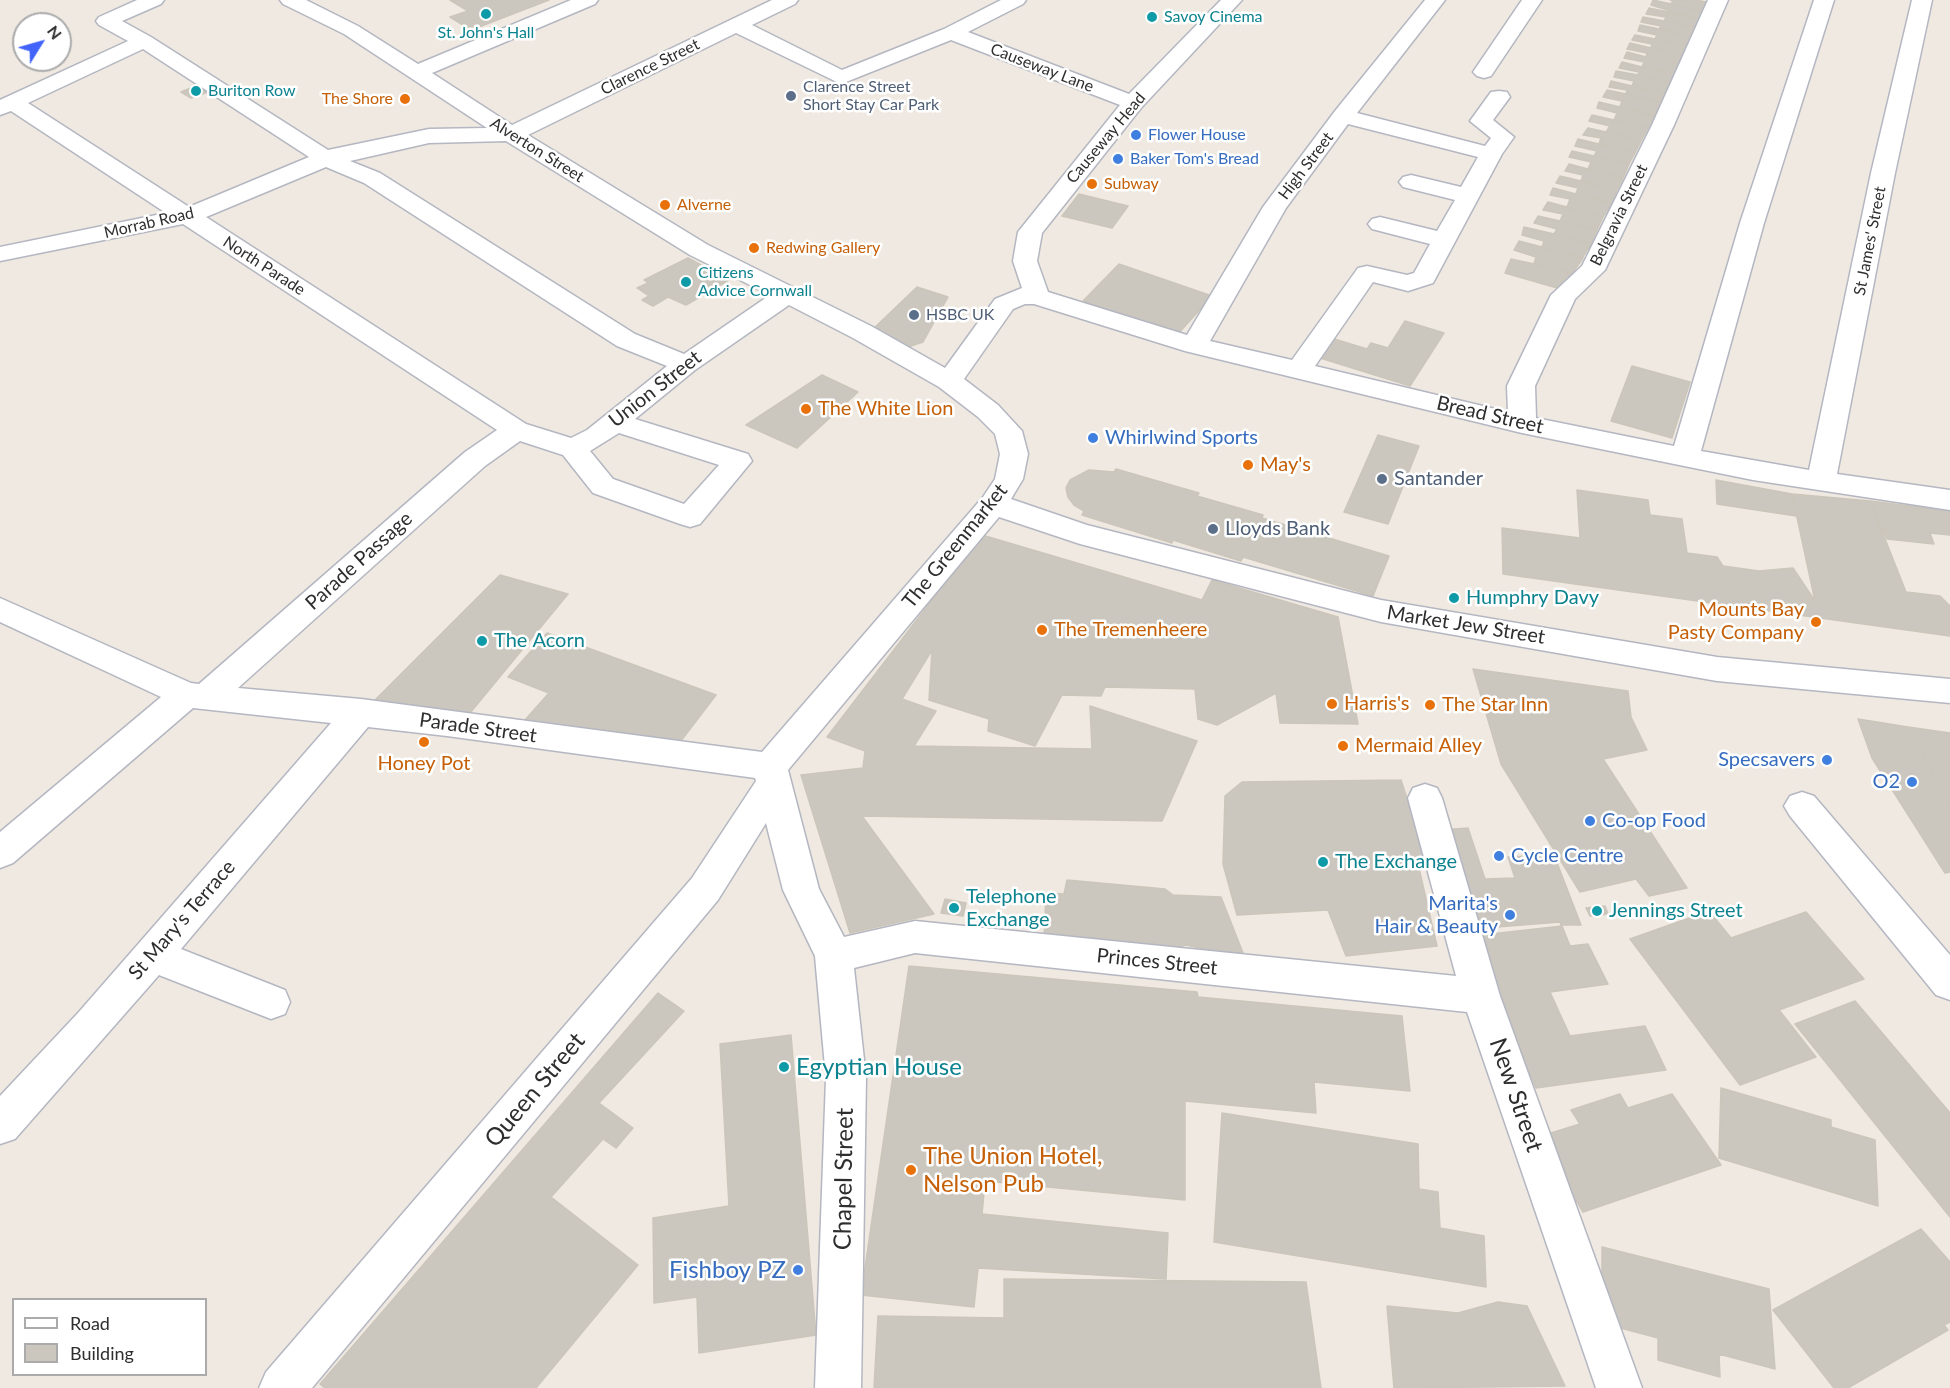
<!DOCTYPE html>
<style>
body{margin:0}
#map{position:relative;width:1950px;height:1388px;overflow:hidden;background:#efe9e1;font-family:Lato,sans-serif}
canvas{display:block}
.legend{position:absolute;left:12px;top:1298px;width:195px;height:78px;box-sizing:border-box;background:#fff;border:2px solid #ababab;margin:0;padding:8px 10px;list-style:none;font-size:18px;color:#2e2e2e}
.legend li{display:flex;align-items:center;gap:12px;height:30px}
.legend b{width:30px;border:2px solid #ababab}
.north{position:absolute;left:12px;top:12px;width:60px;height:60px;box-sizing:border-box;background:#fff;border:2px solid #ababab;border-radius:50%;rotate:53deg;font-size:16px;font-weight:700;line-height:24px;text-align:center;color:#2e2e2e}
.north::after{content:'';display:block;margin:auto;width:21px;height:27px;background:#4264fb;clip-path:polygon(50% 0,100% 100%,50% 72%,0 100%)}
</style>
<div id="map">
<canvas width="1950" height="1388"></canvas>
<ul class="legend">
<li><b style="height:8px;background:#fff"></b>Road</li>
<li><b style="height:16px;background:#cbc7bf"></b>Building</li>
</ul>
<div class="north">N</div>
</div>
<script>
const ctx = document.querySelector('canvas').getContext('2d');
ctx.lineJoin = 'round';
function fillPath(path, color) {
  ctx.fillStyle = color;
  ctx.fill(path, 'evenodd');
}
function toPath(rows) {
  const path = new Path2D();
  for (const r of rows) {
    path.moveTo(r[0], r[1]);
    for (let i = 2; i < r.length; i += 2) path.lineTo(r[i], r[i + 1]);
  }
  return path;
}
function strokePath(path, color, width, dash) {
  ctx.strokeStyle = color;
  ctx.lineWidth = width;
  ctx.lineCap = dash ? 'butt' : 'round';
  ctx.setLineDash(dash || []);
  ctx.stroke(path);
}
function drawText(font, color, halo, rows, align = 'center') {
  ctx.font = font + ' Lato,sans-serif';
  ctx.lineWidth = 5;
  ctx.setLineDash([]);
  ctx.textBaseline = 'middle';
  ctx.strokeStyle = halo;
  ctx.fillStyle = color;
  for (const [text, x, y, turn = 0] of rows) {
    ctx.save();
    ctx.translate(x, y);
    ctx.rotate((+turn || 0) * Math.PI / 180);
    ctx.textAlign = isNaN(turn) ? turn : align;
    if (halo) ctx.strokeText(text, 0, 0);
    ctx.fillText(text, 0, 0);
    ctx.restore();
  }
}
const building = toPath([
 [450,0,549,0,471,30,450,17,468,11,450,0],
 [1653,0,1703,11,1699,20,1651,5,1653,0],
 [1670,0,1697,0,1706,2,1703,11,1671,4,1673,1,1670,0],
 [1649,8,1668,12,1699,20,1695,27,1664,21,1666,17,1646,14,1649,8],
 [1643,17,1664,21,1695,27,1691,36,1659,29,1661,26,1641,22,1643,17],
 [1640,25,1659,29,1691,36,1687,46,1655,39,1657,35,1638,31,1640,25],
 [1635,35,1655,39,1687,46,1683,55,1651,48,1652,44,1632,40,1635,35],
 [1630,43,1651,48,1683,55,1679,64,1646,57,1647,53,1627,49,1630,43],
 [1627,52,1646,57,1679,64,1675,74,1642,67,1644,62,1624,58,1627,52],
 [1622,62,1642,67,1675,74,1671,82,1638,75,1639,72,1619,68,1622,62],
 [1616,71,1638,75,1671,82,1665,93,1632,86,1634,81,1614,77,1616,71],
 [1611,81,1632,86,1665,93,1660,102,1626,94,1627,90,1609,87,1611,81],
 [200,84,211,91,191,98,181,92,200,84],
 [1607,90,1626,94,1660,102,1655,115,1620,107,1622,101,1603,97,1607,90],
 [1599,102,1620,107,1655,115,1648,128,1614,120,1617,113,1597,108,1599,102],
 [1592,115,1614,120,1648,128,1641,141,1606,132,1610,126,1589,121,1592,115],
 [1588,128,1606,132,1641,141,1635,153,1599,144,1601,138,1583,135,1588,128],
 [1578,139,1599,144,1635,153,1629,164,1594,156,1597,151,1575,146,1578,139],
 [1572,151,1594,156,1629,164,1623,178,1588,169,1591,162,1569,157,1572,151],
 [1569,164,1588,169,1623,178,1617,190,1581,181,1583,175,1565,171,1569,164],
 [1560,176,1581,181,1617,190,1612,203,1576,194,1578,188,1556,183,1560,176],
 [1553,188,1576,194,1612,203,1603,217,1567,207,1570,199,1550,195,1553,188],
 [1079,194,1128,206,1112,228,1062,216,1079,194],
 [1548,202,1567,207,1603,217,1597,230,1560,221,1563,214,1543,210,1548,202],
 [1538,216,1560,221,1597,230,1591,244,1554,234,1557,229,1534,223,1538,216],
 [1524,227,1554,234,1591,244,1582,258,1542,247,1544,241,1522,235,1524,227],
 [1519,241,1542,247,1583,258,1572,274,1534,264,1536,257,1514,250,1519,241],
 [688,258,729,280,686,305,668,297,653,306,642,300,649,296,637,288,648,283,644,280,688,258],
 [1511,259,1534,264,1572,274,1564,290,1505,273,1511,259],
 [1119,264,1212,296,1177,335,1083,301,1119,264],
 [917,287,948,297,923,342,908,347,870,332,917,287],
 [1405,321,1444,333,1410,386,1317,357,1331,338,1367,349,1371,343,1388,348,1405,321],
 [1632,366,1690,382,1672,438,1611,421,1632,366],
 [822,375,858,392,797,448,746,425,822,375],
 [1378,435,1419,446,1388,524,1344,512,1378,435],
 [1116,469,1199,493,1197,496,1263,515,1262,518,1389,556,1373,596,1243,557,1241,561,1173,540,1172,543,1082,515,1084,511,1074,505,1068,497,1066,488,1070,480,1089,470,1114,472,1116,469],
 [1716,480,1792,494,1796,516,1717,504,1716,480],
 [1577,490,1648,500,1650,515,1682,519,1687,553,1717,557,1723,566,1759,571,1793,568,1815,601,1792,494,1870,501,1906,592,1940,596,1950,606,1950,636,1503,574,1502,528,1580,538,1577,490],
 [1870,501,1950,511,1950,535,1930,533,1934,544,1887,539,1870,501],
 [982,535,1202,600,1212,580,1338,617,1358,724,1280,723,1276,693,1217,725,1198,719,1195,689,1105,687,1101,696,1062,695,1035,746,988,731,989,719,929,700,932,650,902,699,936,711,914,746,1092,749,1090,706,1197,741,1162,821,862,816,934,914,850,933,801,775,863,768,865,751,827,737,982,535],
 [500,575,568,594,470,713,374,701,500,575],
 [547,633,716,695,674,750,525,720,549,693,508,677,547,633],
 [1473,669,1628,691,1631,717,1647,750,1603,759,1687,888,1649,896,1636,879,1580,892,1501,764,1473,669],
 [1858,719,1908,727,1950,806,1950,872,1945,873,1872,758,1858,719],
 [1908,727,1950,733,1950,806,1908,727],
 [1401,780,1426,857,1418,864,1437,946,1346,956,1328,910,1237,915,1223,864,1225,796,1242,782,1401,780],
 [1468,828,1485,879,1515,878,1508,857,1554,855,1581,925,1561,925,1560,922,1472,929,1441,830,1468,828],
 [1067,880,1165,889,1173,895,1221,897,1245,958,1186,945,1168,950,1044,938,1046,893,1064,894,1067,880],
 [945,899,966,903,963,916,941,913,945,899],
 [1605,906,1608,914,1590,916,1586,908,1605,906],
 [1709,911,1731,938,1806,912,1864,979,1779,1010,1816,1057,1740,1085,1630,939,1709,911],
 [1562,926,1570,946,1588,944,1608,984,1550,992,1570,1036,1645,1026,1666,1070,1536,1088,1473,936,1562,926],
 [909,966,1197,992,1198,997,1402,1016,1410,1091,1314,1082,1316,1113,1185,1101,1185,1200,985,1181,982,1214,1168,1233,1166,1279,978,1268,974,1307,861,1295,909,966],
 [658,993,684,1011,599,1103,633,1128,616,1148,603,1139,551,1197,638,1265,536,1388,325,1388,320,1384,658,993],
 [1855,1001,1950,1113,1950,1217,1795,1024,1855,1001],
 [791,1035,816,1335,699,1353,697,1297,654,1303,653,1218,729,1206,720,1044,791,1035],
 [1721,1088,1831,1120,1831,1127,1875,1140,1878,1206,1719,1158,1721,1088],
 [1620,1094,1628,1108,1672,1094,1721,1165,1583,1212,1538,1137,1580,1124,1571,1110,1620,1094],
 [1222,1113,1418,1144,1419,1189,1438,1192,1440,1228,1484,1236,1486,1287,1214,1242,1222,1113],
 [1921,1229,1950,1262,1950,1322,1944,1325,1948,1330,1848,1388,1834,1388,1773,1310,1921,1229],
 [1602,1247,1769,1289,1775,1369,1719,1354,1720,1377,1658,1360,1658,1338,1602,1323,1602,1247],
 [1004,1279,1306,1282,1321,1388,874,1388,878,1316,1004,1318,1004,1279],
 [1498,1302,1527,1306,1565,1386,1394,1388,1387,1306,1458,1313,1498,1302]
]);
fillPath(building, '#cbc7bf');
strokePath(building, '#cbc5ba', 1.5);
const minor = toPath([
 [137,0,164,0,161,4,122,21,151,37,328,150,429,129,487,128,344,34,283,4,280,0,306,0,358,26,418,64,571,0,598,0,595,4,432,73,512,125,772,0,798,0,795,4,752,25,842,70,944,29,1001,0,1026,0,1023,4,968,32,1129,94,1221,0,1242,0,1141,108,1042,233,1037,261,1048,292,1187,335,1263,207,1335,111,1425,0,1445,0,1357,113,1485,146,1491,138,1470,121,1491,92,1499,91,1507,92,1510,97,1493,120,1514,137,1502,154,1433,283,1408,291,1373,282,1315,366,1508,412,1507,386,1551,295,1582,266,1652,125,1708,0,1728,0,1674,125,1605,270,1575,299,1535,386,1536,418,1674,446,1740,223,1814,0,1834,0,1764,223,1701,451,1809,470,1871,173,1912,0,1932,0,1895,173,1837,474,1950,490,1950,510,1753,480,1522,433,1185,351,1034,304,1025,304,1013,309,964,379,998,405,1022,431,1028,454,1023,479,1011,499,1087,525,1381,600,1717,657,1950,679,1950,703,1717,681,1381,622,1080,544,999,517,788,770,819,889,844,937,915,921,1456,976,1408,798,1413,788,1425,784,1437,788,1442,798,1500,996,1642,1388,1596,1388,1467,1012,915,953,854,968,866,1078,861,1388,815,1388,826,1078,815,956,783,890,766,823,718,900,312,1388,259,1388,266,1372,692,878,756,781,755,778,447,736,368,727,181,949,285,990,290,1002,285,1014,271,1019,159,975,15,1139,0,1144,0,1096,78,1013,331,723,193,708,13,863,0,868,0,832,161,697,0,622,0,598,191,683,199,684,465,452,497,430,183,224,0,261,0,247,166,213,11,111,0,115,0,100,128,41,99,25,96,21,99,17,137,0],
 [736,33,841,84,951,40,1120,105,1018,232,1013,261,1022,288,995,299,945,368,871,326,708,245,528,135,736,33],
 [143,49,309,157,189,207,28,103,143,49],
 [1348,124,1478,157,1461,187,1411,175,1403,177,1399,182,1403,187,1455,200,1437,231,1380,217,1372,219,1368,224,1372,229,1430,244,1414,273,1407,275,1367,266,1358,268,1292,360,1210,341,1286,208,1348,124],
 [506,141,690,255,770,295,684,354,635,334,380,173,350,161,429,143,506,141],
 [326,167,364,183,617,346,667,366,587,430,571,438,526,424,206,217,326,167],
 [789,305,853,338,939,387,978,417,995,434,1000,454,995,479,983,497,762,752,361,699,238,688,485,466,520,441,563,455,593,493,680,524,690,527,700,524,752,461,748,454,635,419,695,370,789,305],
 [619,433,719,465,684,504,613,479,590,451,619,433],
 [1522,0,1542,0,1491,76,1484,78,1477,76,1473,72,1522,0],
 [1802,792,1814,796,1950,955,1950,1000,1936,995,1790,816,1784,806,1790,796,1802,792]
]);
strokePath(minor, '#b4b7c1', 3);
fillPath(minor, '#fff');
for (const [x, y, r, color] of [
 [486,14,6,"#0f9aa8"],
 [1152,17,6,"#0f9aa8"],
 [196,91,6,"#0f9aa8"],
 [791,96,6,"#5c6f8a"],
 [405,99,6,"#e8710a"],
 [1136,135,6,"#3f7fe0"],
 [1118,159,6,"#3f7fe0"],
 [1092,184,6,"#e8710a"],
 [665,205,6,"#e8710a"],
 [754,248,6,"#e8710a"],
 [686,282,6,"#0f9aa8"],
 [914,315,6,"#5c6f8a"],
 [806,409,6,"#e8710a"],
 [1093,438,6,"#3f7fe0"],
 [1248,465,6,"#e8710a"],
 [1382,479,6,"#5c6f8a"],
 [1213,529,6,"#5c6f8a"],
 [1454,598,6,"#0f9aa8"],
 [1816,622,6,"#e8710a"],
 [1042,630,6,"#e8710a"],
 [482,641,6,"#0f9aa8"],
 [1332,704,6,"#e8710a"],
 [1430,705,6,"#e8710a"],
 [424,742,6,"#e8710a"],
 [1343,746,6,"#e8710a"],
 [1827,760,6,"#3f7fe0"],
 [1912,782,6,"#3f7fe0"],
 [1590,821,6,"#3f7fe0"],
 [1499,856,6,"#3f7fe0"],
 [1323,862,6,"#0f9aa8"],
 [954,908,6,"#0f9aa8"],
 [1597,911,6,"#0f9aa8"],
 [1510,915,6,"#3f7fe0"],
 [784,1067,6,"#0f9aa8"],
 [911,1170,6,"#e8710a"],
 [798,1270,6,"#3f7fe0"]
]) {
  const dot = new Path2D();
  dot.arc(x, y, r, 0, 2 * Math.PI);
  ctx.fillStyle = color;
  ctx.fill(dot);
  strokePath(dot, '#fff', 2);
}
drawText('16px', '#0d838f', '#fff', [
 ["Savoy Cinema",1164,17],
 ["St. John's Hall",486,33,"center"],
 ["Buriton Row",208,91],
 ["Citizens",698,273],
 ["Advice Cornwall",698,291]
], 'left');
drawText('16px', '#2e2e2e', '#fff', [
 ["Clarence Street",650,67,-26],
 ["Causeway Lane",1042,68,21],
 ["Causeway Head",1106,138,-50],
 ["Alverton Street",537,150,32],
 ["High Street",1306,166,-53],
 ["Belgravia Street",1619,215,-64],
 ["Morrab Road",149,223,-13],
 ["St James' Street",1870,241,-79],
 ["North Parade",264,266,33]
]);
drawText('16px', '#4e5e75', '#fff', [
 ["Clarence Street",803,87],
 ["Short Stay Car Park",803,105],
 ["HSBC UK",926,315]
], 'left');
drawText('16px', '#c56008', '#fff', [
 ["The Shore",393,99,"right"],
 ["Subway",1104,184],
 ["Alverne",677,205],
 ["Redwing Gallery",766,248]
], 'left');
drawText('16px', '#366cbe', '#fff', [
 ["Flower House",1148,135],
 ["Baker Tom's Bread",1130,159]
], 'left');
drawText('20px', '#2e2e2e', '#fff', [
 ["Union Street",655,389,-38],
 ["Bread Street",1490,415,13],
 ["The Greenmarket",955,546,-51],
 ["Parade Passage",359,561,-42],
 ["Market Jew Street",1466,625,9],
 ["Parade Street",478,728,8],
 ["St Mary's Terrace",182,920,-49],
 ["Princes Street",1157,962,6]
]);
drawText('20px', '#c56008', '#fff', [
 ["The White Lion",818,409],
 ["May's",1260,465],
 ["Mounts Bay",1804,610,"right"],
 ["Pasty Company",1804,633,"right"],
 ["The Tremenheere",1054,630],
 ["Harris's",1344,704],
 ["The Star Inn",1442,705],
 ["Mermaid Alley",1355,746],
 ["Honey Pot",424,764,"center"]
], 'left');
drawText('20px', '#366cbe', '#fff', [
 ["Whirlwind Sports",1105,438],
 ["Specsavers",1815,760,"right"],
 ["O2",1900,782,"right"],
 ["Co-op Food",1602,821],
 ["Cycle Centre",1511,856],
 ["Marita's",1498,904,"right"],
 ["Hair & Beauty",1498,927,"right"]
], 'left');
drawText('20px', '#4e5e75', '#fff', [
 ["Santander",1394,479],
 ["Lloyds Bank",1225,529]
], 'left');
drawText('20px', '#0d838f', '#fff', [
 ["Humphry Davy",1466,598],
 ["The Acorn",494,641],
 ["The Exchange",1335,862],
 ["Telephone",966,897],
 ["Exchange",966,920],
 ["Jennings Street",1609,911]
], 'left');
drawText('24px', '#0d838f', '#fff', [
 ["Egyptian House",796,1067]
], 'left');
drawText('24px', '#2e2e2e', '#fff', [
 ["Queen Street",535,1090,-50],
 ["New Street",1516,1095,71],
 ["Chapel Street",844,1179,-89]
]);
drawText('24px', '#c56008', '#fff', [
 ["The Union Hotel,",923,1156],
 ["Nelson Pub",923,1184]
], 'left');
drawText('24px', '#366cbe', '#fff', [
 ["Fishboy PZ",786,1270]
], 'right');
</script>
